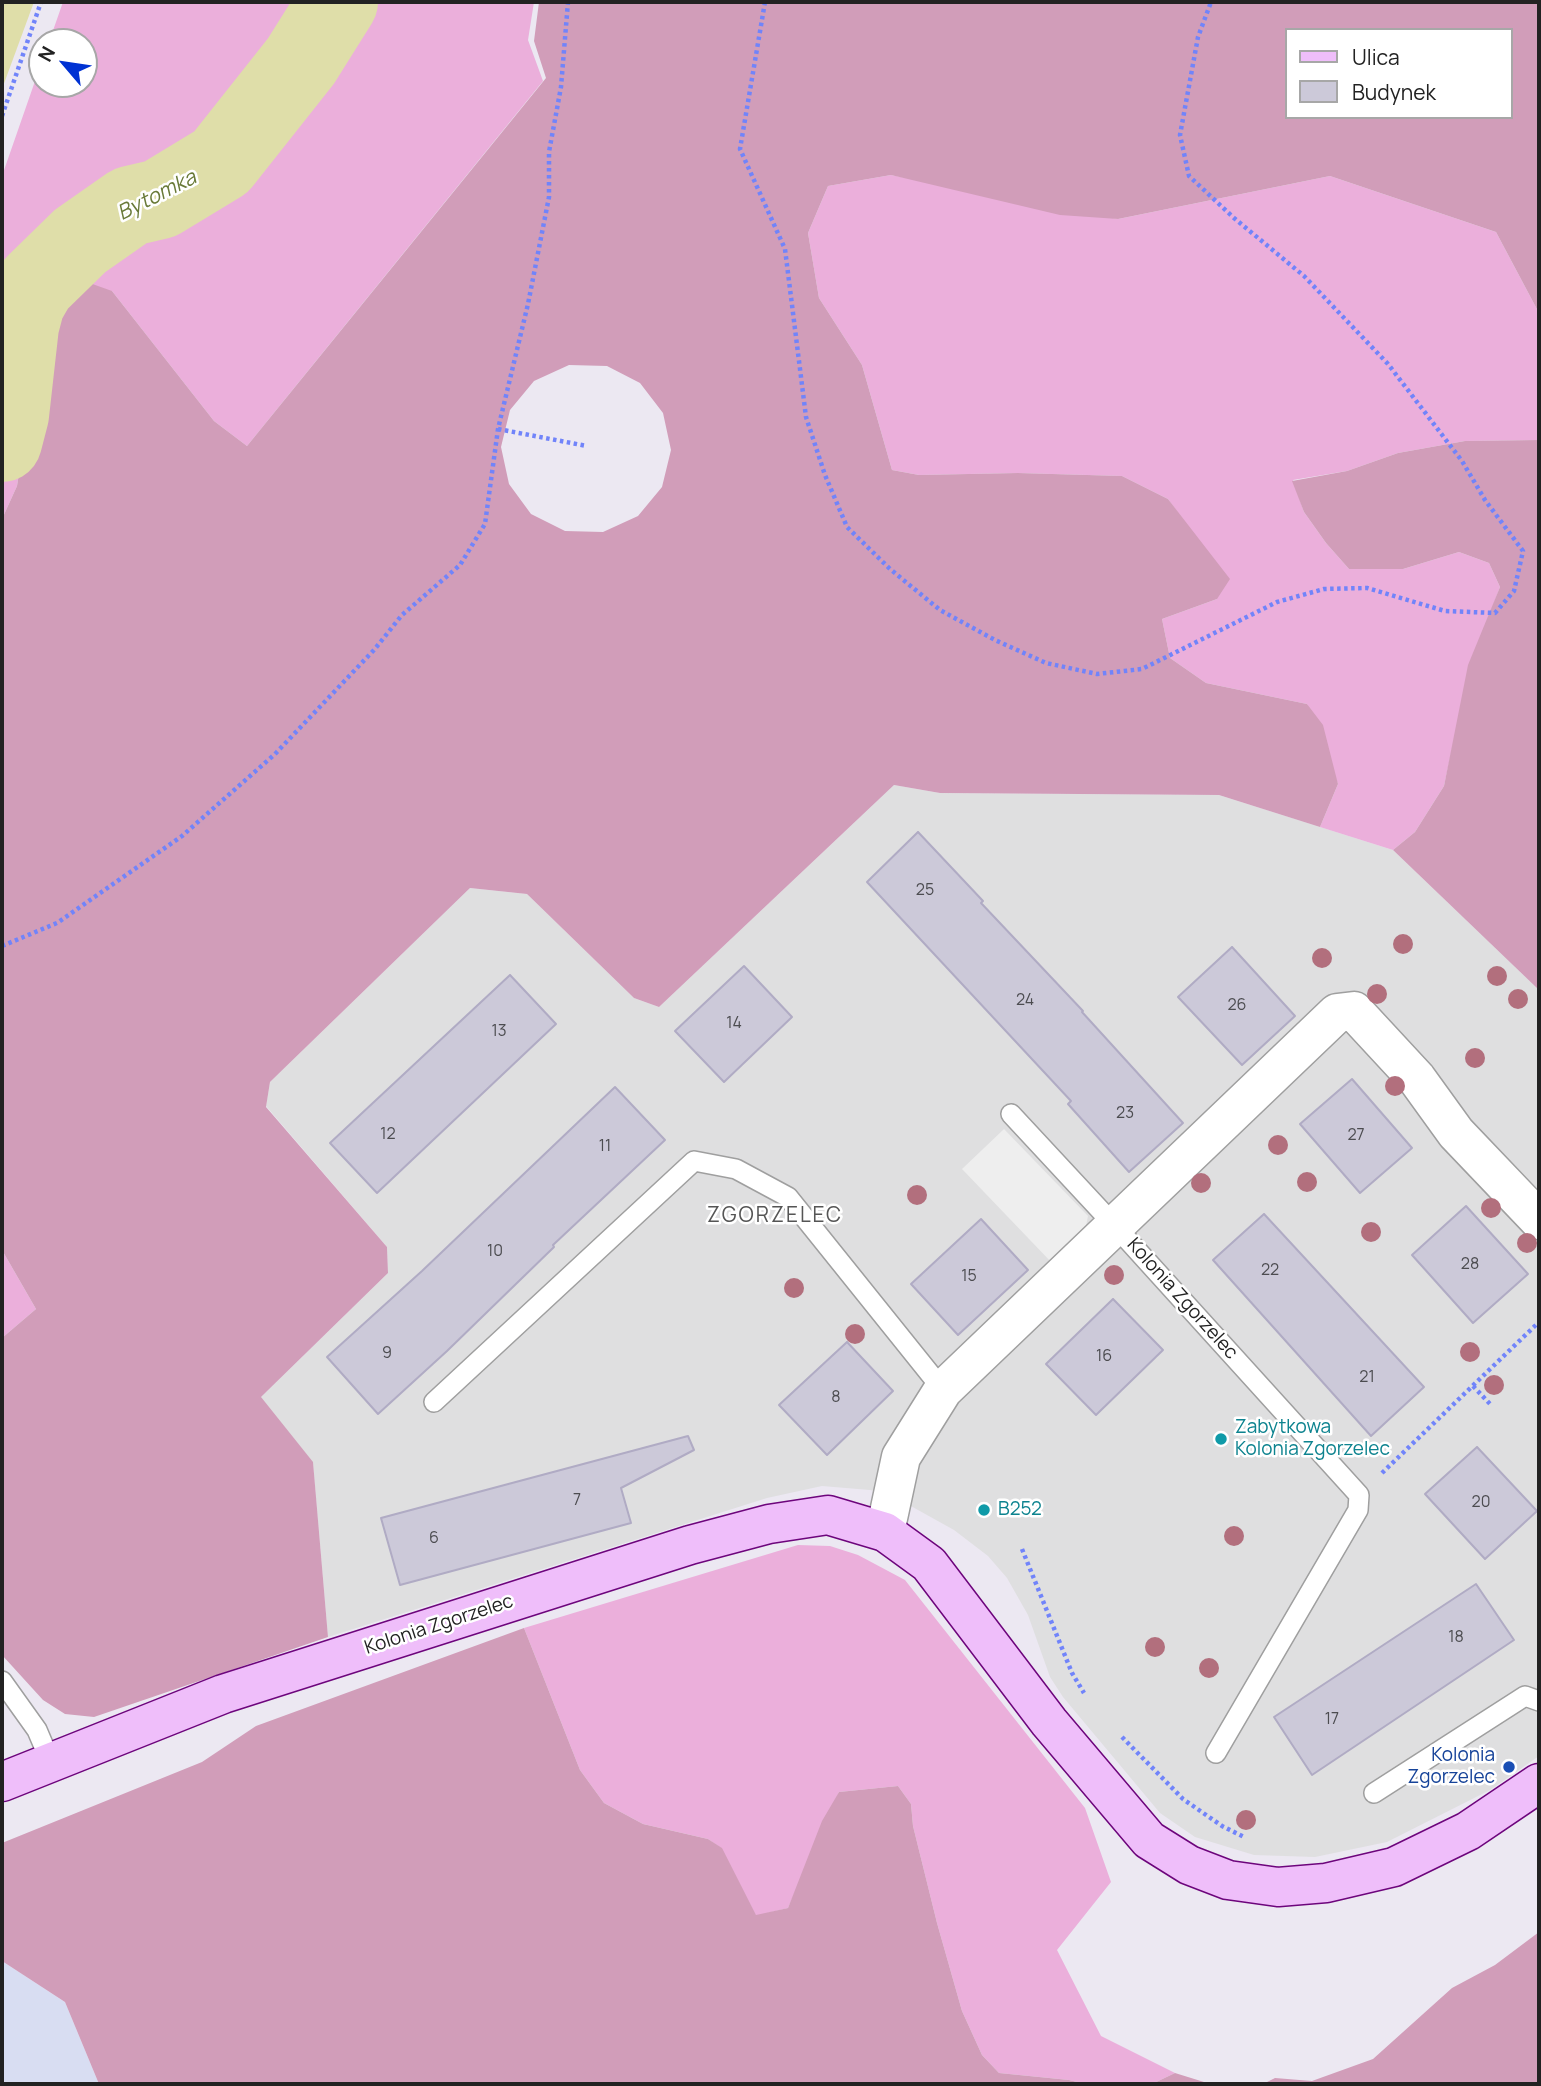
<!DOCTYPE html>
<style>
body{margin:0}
#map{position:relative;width:1541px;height:2086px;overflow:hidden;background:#ece8f2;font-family:Manrope,sans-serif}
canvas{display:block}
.frame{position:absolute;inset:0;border:4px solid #222;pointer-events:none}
.legend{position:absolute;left:1285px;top:28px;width:228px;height:91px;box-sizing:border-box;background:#fff;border:2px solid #a7a7a7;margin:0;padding:9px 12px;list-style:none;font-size:21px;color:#222}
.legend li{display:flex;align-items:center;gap:14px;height:35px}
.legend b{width:35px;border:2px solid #a7a7a7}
.north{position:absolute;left:28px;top:28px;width:70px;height:70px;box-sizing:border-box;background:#fff;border:2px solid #a7a7a7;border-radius:50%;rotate:299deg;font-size:19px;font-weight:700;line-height:28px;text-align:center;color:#222}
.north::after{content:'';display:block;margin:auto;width:24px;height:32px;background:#0032d3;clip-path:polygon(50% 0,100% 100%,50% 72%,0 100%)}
</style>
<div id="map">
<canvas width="1541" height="2086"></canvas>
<div class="frame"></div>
<ul class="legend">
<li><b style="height:9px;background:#efbefa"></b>Ulica</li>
<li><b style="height:19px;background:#ccc9d9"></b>Budynek</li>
</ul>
<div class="north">N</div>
</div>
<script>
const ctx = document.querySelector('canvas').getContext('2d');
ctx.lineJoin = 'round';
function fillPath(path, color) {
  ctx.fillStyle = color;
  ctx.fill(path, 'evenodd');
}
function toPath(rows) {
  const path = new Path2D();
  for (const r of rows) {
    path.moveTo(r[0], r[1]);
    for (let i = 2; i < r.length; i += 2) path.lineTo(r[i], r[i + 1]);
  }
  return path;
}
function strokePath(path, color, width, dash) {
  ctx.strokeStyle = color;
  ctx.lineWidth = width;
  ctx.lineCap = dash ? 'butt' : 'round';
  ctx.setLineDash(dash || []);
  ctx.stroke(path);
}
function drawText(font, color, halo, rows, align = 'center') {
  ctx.font = font + ' Manrope,sans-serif';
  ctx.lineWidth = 5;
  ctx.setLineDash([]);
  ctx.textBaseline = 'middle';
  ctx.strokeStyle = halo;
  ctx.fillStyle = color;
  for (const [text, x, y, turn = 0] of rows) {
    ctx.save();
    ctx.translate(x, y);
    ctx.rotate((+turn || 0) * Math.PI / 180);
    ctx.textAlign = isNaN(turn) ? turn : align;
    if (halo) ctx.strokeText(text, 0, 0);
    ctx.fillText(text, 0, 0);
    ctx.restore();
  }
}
fillPath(toPath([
 [894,785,940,793,1219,795,1393,850,1539,990,1539,1756,1490,1790,1387,1842,1315,1857,1254,1855,1195,1837,1160,1813,1063,1697,1050,1677,1028,1615,1007,1578,988,1556,954,1530,891,1495,870,1490,822,1486,767,1498,328,1637,313,1463,260,1398,388,1273,387,1247,266,1106,270,1082,470,888,527,894,634,998,659,1007]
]), '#dfdfe0');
fillPath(toPath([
 [2,1961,65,2002,99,2084,2,2084]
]), '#d8ddf2');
fillPath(toPath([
 [63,2,534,2,528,40,543,81,247,446,214,421,112,291,48,334,26,430,17,486,2,519,2,272,65,278,2,270,2,176,42,61,42,84,84,84,84,42,49,42],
 [891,175,1118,219,1330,176,1496,232,1539,313,1539,440,1465,441,1398,453,1347,471,1293,480,1304,512,1326,543,1349,569,1403,569,1459,552,1489,563,1500,587,1486,624,1456,730,1444,786,1415,832,1393,850,1320,827,1338,784,1307,704,1206,683,1170,658,1162,619,1217,599,1192,533,1168,499,1122,476,1018,473,919,475,892,470,862,365,819,298,808,233,828,186],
 [2,1250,36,1309,2,1338],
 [798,1545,830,1546,858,1555,905,1580,1085,1808,1111,1882,1057,1950,1101,2036,1175,2073,1152,2084,1085,2084,1069,2080,999,2073,982,2055,962,2011,937,1923,913,1826,911,1804,898,1786,839,1792,788,1908,756,1916,721,1848,708,1839,643,1824,604,1803,580,1770,524,1628]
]), '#ebafdb');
fillPath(toPath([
 [539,2,1539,2,1539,313,1496,232,1330,176,1118,219,1060,215,891,175,828,186,808,233,819,298,862,365,892,470,919,475,1018,473,1122,476,1168,499,1230,579,1217,599,1162,619,1170,658,1206,683,1307,704,1323,725,1338,784,1320,827,1219,795,940,793,894,785,659,1007,634,998,527,894,470,888,270,1082,266,1107,387,1247,388,1273,261,1397,313,1462,328,1637,94,1717,65,1714,43,1700,2,1655,2,1338,36,1309,2,1250,2,519,17,486,26,430,48,334,65,300,84,281,112,291,214,421,247,446,546,78,534,41],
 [1287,30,1511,30,1511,117,1287,117],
 [569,365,607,366,640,383,663,413,671,450,662,487,638,516,603,532,565,531,531,514,509,484,501,447,510,410,534,381],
 [1539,440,1539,990,1393,850,1415,832,1444,786,1468,665,1500,587,1489,563,1459,552,1403,569,1349,569,1326,543,1304,512,1292,481,1347,471,1398,453,1465,441],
 [524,1628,580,1770,604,1803,643,1824,708,1839,722,1848,756,1915,788,1908,822,1821,839,1792,898,1786,911,1804,913,1826,937,1923,962,2011,982,2055,999,2073,1069,2080,1085,2084,99,2084,65,2002,2,1961,2,1843,202,1762,256,1726],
 [1539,1932,1539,2084,1263,2084,1275,2078,1312,2081,1373,2059,1452,1988,1495,1965],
 [1175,2073,1204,2082,1207,2084,1152,2084]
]), '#d19db9');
fillPath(toPath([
 [1004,1129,1088,1216,1085,1231,1052,1263,962,1169]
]), '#eee');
fillPath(toPath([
 [2,2,34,2,2,89]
]), '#dfdea9');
strokePath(toPath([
 [2,442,9,415,19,326,25,303,36,284,80,241,130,206,160,199,221,162,301,61,338,2]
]), '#dfdea9', 80);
const building = toPath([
 [918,832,983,901,981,903,1083,1011,1082,1012,1183,1123,1129,1172,1068,1104,1071,1101,867,882,918,832],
 [1232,947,1295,1016,1242,1065,1178,997,1232,947],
 [744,966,792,1017,724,1082,675,1031,744,966],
 [510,975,556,1024,377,1193,330,1143,510,975],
 [1352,1079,1412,1148,1360,1193,1300,1124,1352,1079],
 [615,1087,665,1140,553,1245,554,1247,447,1351,378,1414,327,1357,422,1271,615,1087],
 [1466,1206,1528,1274,1473,1323,1412,1255,1466,1206],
 [1264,1214,1424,1387,1371,1436,1213,1260,1264,1214],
 [981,1219,1028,1270,958,1335,911,1284,981,1219],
 [1113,1299,1163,1350,1096,1415,1046,1364,1113,1299],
 [847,1342,893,1391,827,1455,779,1405,847,1342],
 [688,1436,694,1450,621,1488,631,1523,400,1585,381,1518,688,1436],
 [1477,1447,1537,1511,1485,1559,1425,1494,1477,1447],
 [1476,1584,1514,1640,1312,1775,1274,1717,1476,1584]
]);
fillPath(building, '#ccc9d9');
strokePath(building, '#b0abc4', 2);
const lane = toPath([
 [1011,1114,1116,1227,1359,1495,1358,1510,1216,1753],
 [434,1402,694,1161,736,1169,788,1197,943,1390],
 [2,1681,37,1730,51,1763],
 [1374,1793,1525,1696,1539,1701]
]);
const street = toPath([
 [885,1532,901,1457,943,1390,1337,1013,1354,1011,1417,1079,1456,1133,1539,1220]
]);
const secondary = toPath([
 [2,1782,223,1694,690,1545,769,1524,828,1515,885,1532,929,1564,1049,1722,1149,1840,1189,1865,1228,1880,1278,1887,1326,1883,1394,1867,1468,1831,1539,1783]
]);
strokePath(lane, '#9f9f9f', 22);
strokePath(street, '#9f9f9f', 41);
strokePath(secondary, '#6d057c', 41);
strokePath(toPath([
 [765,2,740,149,785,249,806,417,825,475,847,527,890,569,940,610,995,640,1046,663,1097,674,1142,669,1277,602,1324,589,1367,588,1445,611,1495,613,1514,591,1523,551,1485,500,1462,461,1388,364,1304,276,1234,218,1189,176,1180,135,1198,37,1211,2],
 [2,116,41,2],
 [498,429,587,446],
 [2,946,57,923,182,836,275,754,374,650,402,615,460,565,485,524,498,429,528,304,549,197,549,152,561,87,568,2],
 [1473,1386,1491,1405],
 [1382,1473,1539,1322],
 [1022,1549,1072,1673,1084,1693],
 [1122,1737,1183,1799,1222,1826,1244,1837]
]), '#7184fa', 4.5, [3.5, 3.5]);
strokePath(lane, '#fff', 19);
strokePath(street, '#fff', 38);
strokePath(secondary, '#efbefa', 38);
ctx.fillStyle = '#b26f7d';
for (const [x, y] of [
 [1403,944],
 [1322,958],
 [1497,976],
 [1377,994],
 [1518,999],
 [1475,1058],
 [1395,1086],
 [1278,1145],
 [1307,1182],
 [1201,1183],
 [917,1195],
 [1491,1208],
 [1371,1232],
 [1527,1243],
 [1114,1275],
 [794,1288],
 [855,1334],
 [1470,1352],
 [1494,1385],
 [1234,1536],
 [1155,1647],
 [1209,1668],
 [1246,1820]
]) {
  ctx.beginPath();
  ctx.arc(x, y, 10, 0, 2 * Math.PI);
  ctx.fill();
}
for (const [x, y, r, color] of [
 [1221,1439,7,"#0f9aa8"],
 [984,1510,7,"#0f9aa8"],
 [1509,1767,7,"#1a4fb4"]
]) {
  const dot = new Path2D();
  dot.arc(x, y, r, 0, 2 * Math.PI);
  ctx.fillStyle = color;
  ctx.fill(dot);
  strokePath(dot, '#fff', 2.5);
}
drawText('16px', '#4c4c50', null, [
 ["25",925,891],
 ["24",1025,1001],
 ["26",1237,1006],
 ["14",734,1024],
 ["13",499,1032],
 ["23",1125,1114],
 ["12",388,1135],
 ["27",1356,1136],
 ["11",605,1147],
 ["10",495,1252],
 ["28",1470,1265],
 ["22",1270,1271],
 ["15",969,1277],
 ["9",387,1354],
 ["16",1104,1357],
 ["21",1367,1378],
 ["8",836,1398],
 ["7",577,1501],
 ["20",1481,1503],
 ["6",434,1539],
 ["18",1456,1638],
 ["17",1332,1720]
]);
drawText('19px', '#222', '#fff', [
 ["Kolonia Zgorzelec",1182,1299,48],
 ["Kolonia Zgorzelec",439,1625,-18]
]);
drawText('19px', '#0d838f', '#fff', [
 ["Zabytkowa",1235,1428],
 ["Kolonia Zgorzelec",1235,1450],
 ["B252",998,1510]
], 'left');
drawText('19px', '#164399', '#fff', [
 ["Kolonia",1495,1756],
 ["Zgorzelec",1495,1778]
], 'right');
drawText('italic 21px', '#697a38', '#fff', [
 ["Bytomka",157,196,-27]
]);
ctx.letterSpacing = '2px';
drawText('21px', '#555', '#fff', [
 ["ZGORZELEC",775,1216]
]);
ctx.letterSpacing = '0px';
</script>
